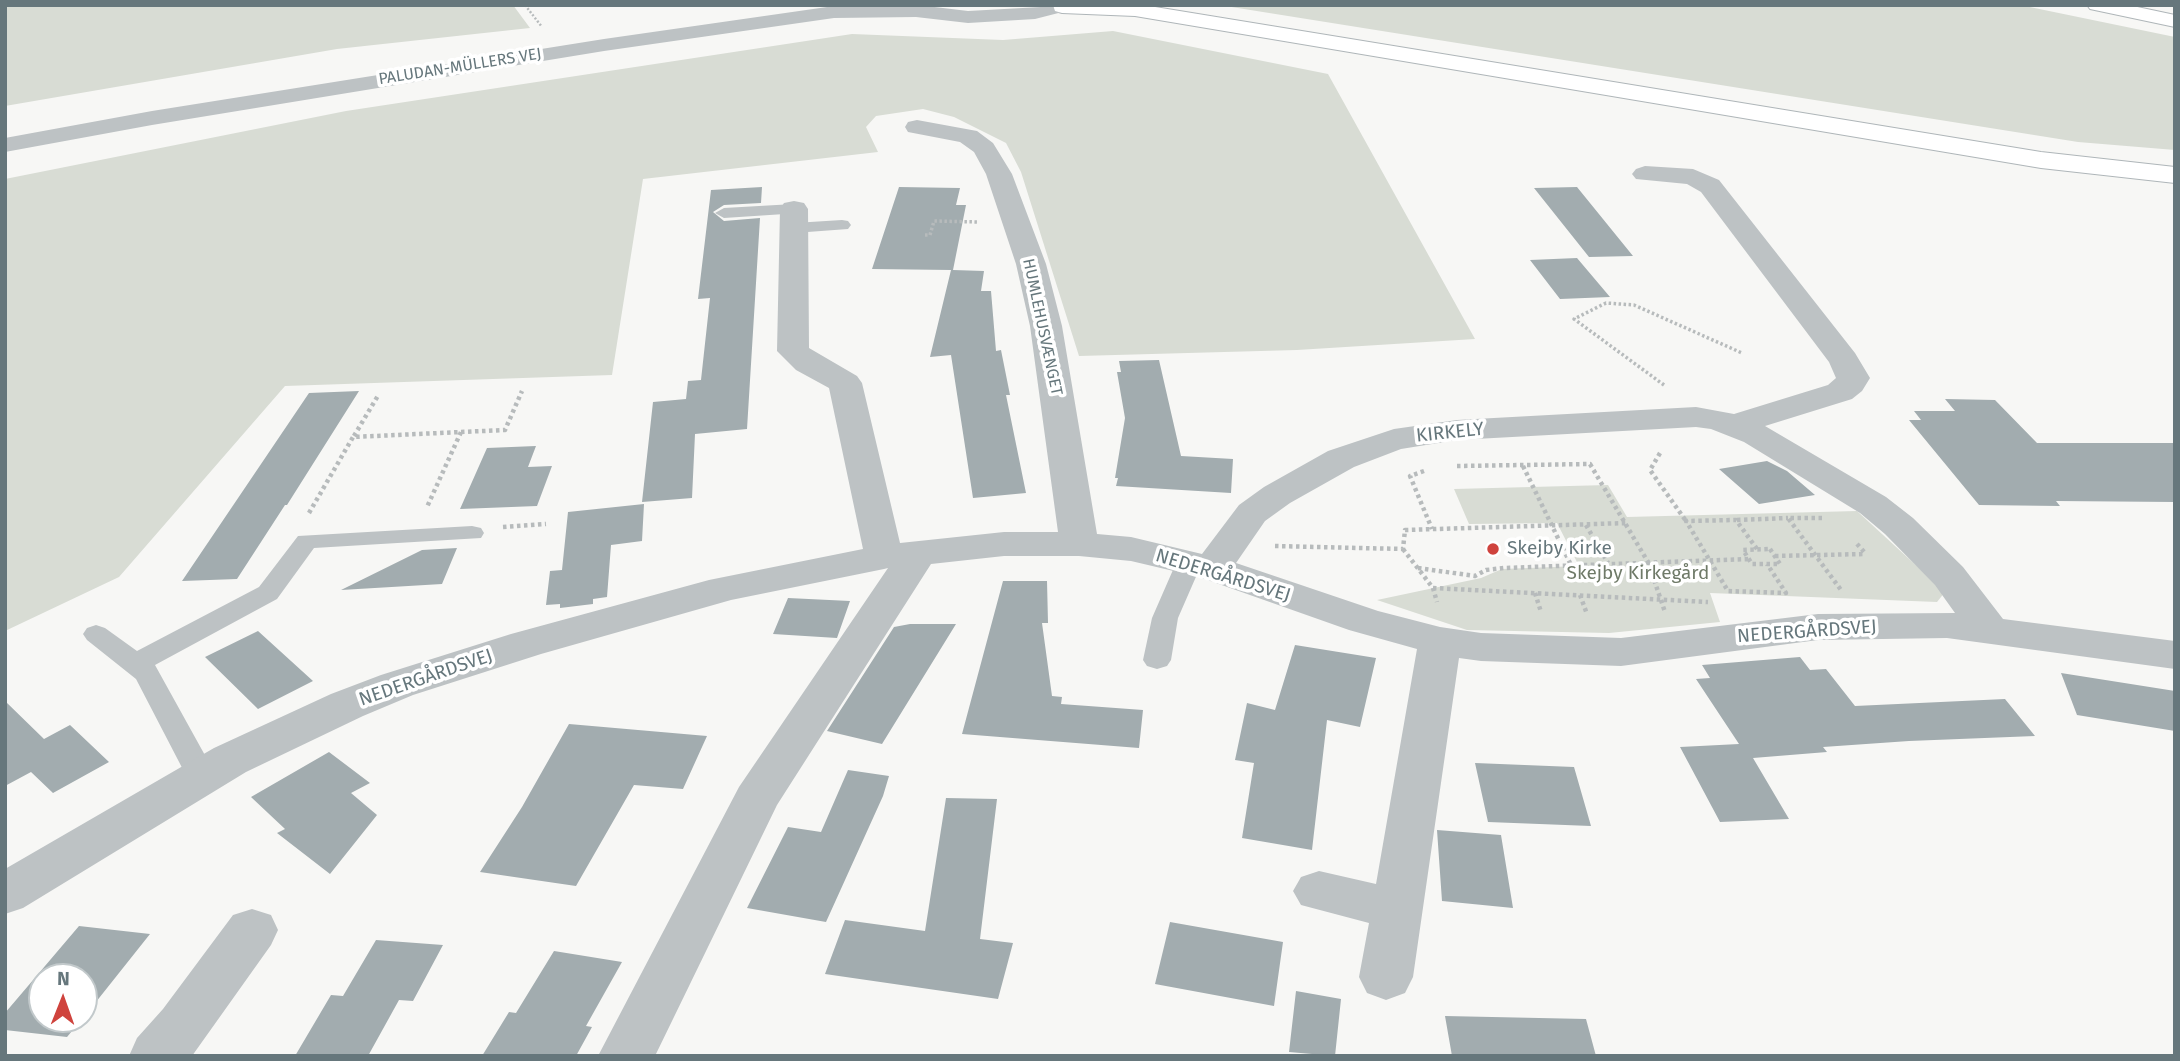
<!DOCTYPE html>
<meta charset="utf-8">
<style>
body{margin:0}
#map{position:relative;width:2180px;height:1061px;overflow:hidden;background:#f7f7f5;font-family:"Fira Sans",sans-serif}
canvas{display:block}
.frame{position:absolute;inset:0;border:7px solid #66777c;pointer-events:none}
.north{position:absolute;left:28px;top:963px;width:70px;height:70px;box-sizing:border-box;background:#fff;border:2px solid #c2c9cb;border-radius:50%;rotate:1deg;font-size:19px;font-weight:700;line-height:28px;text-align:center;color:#66777c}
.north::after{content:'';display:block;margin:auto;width:24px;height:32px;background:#cf433d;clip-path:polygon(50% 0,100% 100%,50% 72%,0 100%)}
</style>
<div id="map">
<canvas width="2180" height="1061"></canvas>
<div class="frame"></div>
<div class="north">N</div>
</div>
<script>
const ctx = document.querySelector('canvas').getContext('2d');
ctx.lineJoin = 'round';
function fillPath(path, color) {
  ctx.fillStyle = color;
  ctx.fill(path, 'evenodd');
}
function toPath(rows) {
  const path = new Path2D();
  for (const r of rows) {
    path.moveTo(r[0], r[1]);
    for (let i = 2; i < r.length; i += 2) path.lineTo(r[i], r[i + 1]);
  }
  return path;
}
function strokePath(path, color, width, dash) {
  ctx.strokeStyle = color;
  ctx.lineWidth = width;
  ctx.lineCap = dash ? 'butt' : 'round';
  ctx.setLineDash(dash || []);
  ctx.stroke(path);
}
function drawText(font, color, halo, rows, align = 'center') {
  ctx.font = font + ' "Fira Sans",sans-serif';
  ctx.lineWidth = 7;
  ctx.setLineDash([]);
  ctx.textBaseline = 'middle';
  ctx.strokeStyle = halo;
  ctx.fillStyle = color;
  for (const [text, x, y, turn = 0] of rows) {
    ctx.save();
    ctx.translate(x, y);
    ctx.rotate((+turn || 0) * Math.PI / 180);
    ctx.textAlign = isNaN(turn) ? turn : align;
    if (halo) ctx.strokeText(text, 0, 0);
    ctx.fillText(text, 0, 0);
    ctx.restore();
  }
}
fillPath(toPath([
 [5,5,513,5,530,28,337,49,5,106],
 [1219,5,2020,5,2175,37,2175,150,2078,142],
 [1113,31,1328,74,1475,339,1297,350,1079,356,1021,172,1006,143,954,117,923,109,876,116,866,127,878,152,643,179,612,375,285,386,119,577,5,631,5,179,346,111,852,34,1003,40],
 [1608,485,1627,517,1857,511,1945,592,1937,602,1710,593,1720,622,1609,633,1467,630,1377,600,1481,578,1502,569,1579,566,1557,523,1469,524,1454,489]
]), '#d8dcd4');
fillPath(toPath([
 [762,187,761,203,724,205,713,212,724,221,760,218,747,429,695,434,692,498,642,502,653,402,686,399,688,381,701,380,710,298,698,299,711,190],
 [899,187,960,188,956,205,966,205,953,270,984,271,981,291,991,291,996,351,1001,350,1010,395,1006,395,1026,493,973,498,951,355,930,357,951,270,872,269],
 [1577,187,1633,256,1589,257,1534,188],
 [1577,258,1610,297,1560,299,1530,260],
 [1159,360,1181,456,1233,459,1231,493,1116,486,1118,478,1115,478,1125,418,1117,372,1121,372,1119,361],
 [359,391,287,505,285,505,237,579,182,581,309,393],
 [1945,399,1995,400,2037,443,2175,443,2175,502,2056,501,2060,506,1979,505,1909,420,1921,420,1914,411,1955,411],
 [536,446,528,467,552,466,537,506,460,509,487,448],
 [1767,461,1787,471,1815,495,1759,504,1719,469],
 [644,504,642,541,611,545,607,597,593,599,593,604,560,608,560,604,546,605,550,571,562,570,568,512],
 [457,548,442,584,341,590,422,550],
 [1003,581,1047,581,1048,623,1042,623,1052,696,1062,697,1061,704,1143,710,1139,748,962,734],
 [788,598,850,601,837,638,773,634],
 [910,624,956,624,882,744,827,731,894,627],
 [258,631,313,681,258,709,205,657],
 [1295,645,1376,658,1360,727,1327,720,1312,850,1242,838,1254,763,1235,760,1247,703,1275,710],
 [1800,657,1810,670,1826,669,1855,706,2005,699,2035,736,1909,741,1823,747,1827,752,1753,758,1789,819,1720,822,1680,747,1739,744,1696,679,1710,678,1702,665],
 [2061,673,2175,691,2175,731,2077,715],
 [5,701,44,739,70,725,109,762,53,793,31,772,5,786],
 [569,724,707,736,683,789,634,785,576,886,480,872,522,807],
 [329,752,370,783,351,793,377,815,330,874,277,833,285,829,251,797],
 [1475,763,1574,767,1591,826,1488,822],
 [848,770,889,776,883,796,826,922,747,908,788,827,821,832],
 [946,798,997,799,980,939,1013,943,998,999,825,974,845,920,925,931],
 [1437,830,1501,835,1513,908,1442,901],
 [1170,922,1283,942,1274,1006,1155,984],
 [79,926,150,934,84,1017,84,977,42,977,42,1019,82,1019,67,1037,5,1030,5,1013],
 [376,940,443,945,413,1001,399,1000,368,1056,295,1056,331,995,343,996],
 [554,951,622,962,586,1026,592,1027,576,1056,482,1056,509,1012,516,1013],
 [1296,991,1341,999,1335,1056,1289,1052],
 [1445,1016,1586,1019,1596,1056,1452,1056]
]), '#a2acaf');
const secondary = toPath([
 [1053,5,1143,5,2041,152,2175,167,2175,183,2041,168,1135,16,1062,13,1055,11,1053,5],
 [2087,5,2128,5,2175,15,2175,27,2090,9,2087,5]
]);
strokePath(secondary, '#afb6b9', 2);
strokePath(toPath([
 [525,5,542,27]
]), '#b7bbbc', 2.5, [2, 2]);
strokePath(toPath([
 [925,235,930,235,934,221,978,222],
 [1664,385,1574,319,1606,303,1634,305,1742,353]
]), '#b7bbbc', 3.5, [2.5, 2.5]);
strokePath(toPath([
 [461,432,505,430,522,391],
 [354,436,379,394],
 [1660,453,1650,470,1686,521],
 [1457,466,1590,464,1648,562,1665,612],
 [1523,466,1571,565],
 [1424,471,1410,476,1432,529],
 [309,513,353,437,461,432,427,507],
 [1822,518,1788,518,1841,590],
 [1737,520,1788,518],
 [1586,525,1608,563],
 [503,527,546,524],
 [1857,544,1866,554],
 [1275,546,1403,549,1405,530,1627,523],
 [1403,549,1433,588,1437,602],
 [1757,549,1736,520,1686,521,1728,591,1786,593,1767,564],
 [1770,549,1780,564,1752,564,1743,550,1770,549],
 [1775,556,1865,554],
 [1418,568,1475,576,1486,570,1504,568,1749,559],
 [1433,588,1708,602],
 [1535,593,1541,612],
 [1580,595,1587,614]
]), '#b7bbbc', 4.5, [3.5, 3.5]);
fillPath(toPath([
 [794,204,803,209,800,213,724,218,715,213,724,208,794,204],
 [842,220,848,221,851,225,848,229,794,233,785,228,794,223,842,220],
 [472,526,481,528,484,533,481,538,314,548,277,599,155,665,217,777,213,785,202,788,191,785,136,679,87,640,83,634,87,628,96,625,105,628,137,651,259,587,298,536,472,526],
 [1189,555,1198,558,1202,563,1178,618,1171,660,1167,666,1157,669,1147,666,1143,660,1152,618,1176,563,1180,558,1189,555]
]), '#bdc2c4');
fillPath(toPath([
 [917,120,977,131,993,143,1012,174,1046,264,1062,326,1097,534,1131,537,1202,554,1239,505,1264,487,1328,451,1394,429,1457,420,1696,407,1734,414,1828,385,1836,378,1829,362,1701,192,1687,184,1636,179,1632,174,1636,169,1645,166,1693,169,1719,180,1855,353,1870,378,1862,391,1852,399,1765,426,1886,497,1913,518,1963,567,2003,619,2175,641,2175,669,1947,638,1818,640,1621,666,1481,661,1459,658,1413,977,1405,993,1386,1000,1367,993,1359,977,1369,923,1301,905,1293,891,1301,877,1319,871,1376,884,1417,649,1349,630,1199,577,1131,561,1079,556,1004,556,931,564,777,805,655,1056,598,1056,739,787,888,568,884,569,731,600,541,654,413,695,363,716,246,772,23,908,5,914,5,869,214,748,331,694,381,675,511,634,709,580,863,549,829,388,796,370,777,351,780,209,784,203,794,201,804,203,808,209,809,348,857,376,862,383,900,543,1004,532,1058,532,1030,326,1016,264,986,174,974,152,960,142,908,132,905,127,908,122,917,120],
 [1696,427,1711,429,1744,442,1860,513,1885,534,1935,585,1955,613,1818,614,1621,638,1481,633,1440,627,1378,611,1236,563,1265,521,1290,503,1354,467,1401,449,1457,440,1696,427],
 [252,909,271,915,278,930,271,945,192,1056,129,1056,137,1038,163,1009,233,915,252,909]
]), '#bdc2c4');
fillPath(toPath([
 [918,5,968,11,1077,5,1074,9,1035,19,968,23,916,17,834,18,604,51,152,125,5,152,5,138,152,111,604,39,834,6,918,5]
]), '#bdc2c4');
fillPath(secondary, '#fff');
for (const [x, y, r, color] of [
 [1493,549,7,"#cf433d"]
]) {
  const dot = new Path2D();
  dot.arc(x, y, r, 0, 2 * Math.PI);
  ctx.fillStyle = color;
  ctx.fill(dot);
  strokePath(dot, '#fff', 2.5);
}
drawText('16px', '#66777c', '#fff', [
 ["PALUDAN-MÜLLERS VEJ",460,67,-9],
 ["HUMLEHUSVÆNGET",1042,327,78]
]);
drawText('19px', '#66777c', '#fff', [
 ["KIRKELY",1450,433,-6],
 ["NEDERGÅRDSVEJ",1223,576,17],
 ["NEDERGÅRDSVEJ",1807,632,-4],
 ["NEDERGÅRDSVEJ",426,678,-19]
]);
drawText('19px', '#66777c', '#fff', [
 ["Skejby Kirke",1507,549]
], 'left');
drawText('19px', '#6f7a68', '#fff', [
 ["Skejby Kirkegård",1638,574]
]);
</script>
